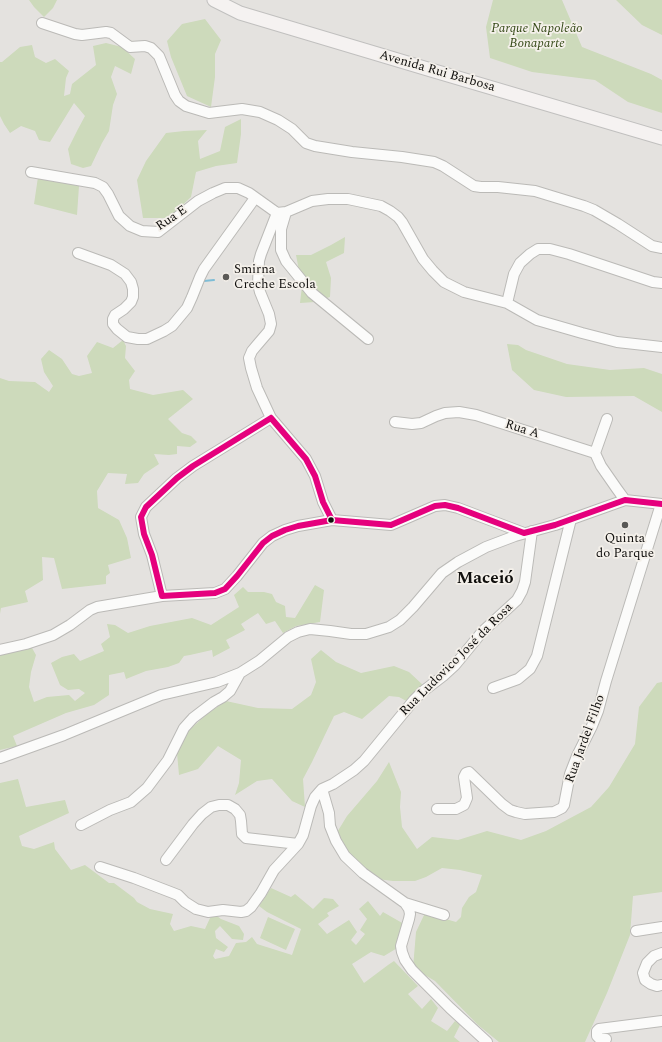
<!DOCTYPE html>
<meta charset="utf-8">
<style>
body{margin:0}
canvas{display:block;background:#e4e2df}
</style>
<canvas width="662" height="1042"></canvas>
<script>
const ctx = document.querySelector('canvas').getContext('2d');
ctx.lineJoin = 'round';
function fillPath(path, color) {
  ctx.fillStyle = color;
  ctx.fill(path, 'evenodd');
}
function toPath(rows) {
  const path = new Path2D();
  for (const r of rows) {
    path.moveTo(r[0], r[1]);
    for (let i = 2; i < r.length; i += 2) path.lineTo(r[i], r[i + 1]);
  }
  return path;
}
function strokePath(path, color, width, dash) {
  ctx.strokeStyle = color;
  ctx.lineWidth = width;
  ctx.lineCap = dash ? 'butt' : 'round';
  ctx.setLineDash(dash || []);
  ctx.stroke(path);
}
function drawText(font, color, halo, rows, align = 'center') {
  ctx.font = font + ' Spectral,serif';
  ctx.lineWidth = 3.5;
  ctx.setLineDash([]);
  ctx.textBaseline = 'middle';
  ctx.strokeStyle = halo;
  ctx.fillStyle = color;
  for (const [text, x, y, turn = 0] of rows) {
    ctx.save();
    ctx.translate(x, y);
    ctx.rotate((+turn || 0) * Math.PI / 180);
    ctx.textAlign = isNaN(turn) ? turn : align;
    if (halo) ctx.strokeText(text, 0, 0);
    ctx.fillText(text, 0, 0);
    ctx.restore();
  }
}
fillPath(toPath([
 [29,0,57,0,53,8,44,17,34,7],
 [493,0,562,0,582,47,651,74,662,80,662,113,628,102,595,80,532,72,490,58,486,27],
 [616,0,662,0,662,35,642,25],
 [205,19,221,40,215,54,215,77,211,107,187,96,171,57,167,41,182,24],
 [106,43,122,47,135,59,131,74,115,66,111,77,117,94,113,105,109,131,102,143,91,166,83,168,71,164,68,149,78,129,85,116,74,103,50,142,39,140,35,131,21,126,10,133,4,124,0,116,0,62,2,62,20,47,32,45,35,57,46,63,55,59,69,71,66,78,64,96,70,94,72,84,96,65,93,46],
 [241,119,241,134,237,163,216,166,196,172,191,197,169,218,143,218,137,180,146,161,166,133,184,131,207,130,198,141,200,159,220,151,225,127],
 [38,177,79,186,77,215,34,204],
 [345,237,344,253,326,262,331,278,330,297,315,302,300,303,302,286,296,255,311,255,331,245],
 [123,340,126,346,125,358,135,371,129,380,130,389,153,395,183,390,193,399,168,419,182,433,191,436,197,442,190,447,177,446,177,454,169,455,154,454,159,464,144,474,138,483,125,484,127,474,108,473,97,491,98,508,119,520,127,538,131,558,108,565,110,573,106,576,106,584,62,589,54,558,42,557,43,580,25,591,28,602,1,608,0,614,0,378,9,381,35,382,49,392,53,386,44,372,41,359,49,350,62,359,72,374,79,376,92,373,87,356,97,342,113,348],
 [507,344,518,345,526,350,567,364,610,370,644,368,662,374,662,412,634,396,566,397,534,390,512,370],
 [315,585,324,590,320,622,296,626,283,633,275,621,266,624,258,613,241,624,245,630,226,640,230,648,213,657,212,650,190,655,184,656,179,663,168,667,146,671,126,679,124,672,109,675,109,695,94,705,66,713,13,736,17,746,0,750,0,654,32,648,36,655,31,672,29,687,34,702,47,697,69,695,75,701,85,693,79,689,68,690,60,685,51,663,62,657,74,654,80,661,104,651,101,644,110,637,107,624,115,625,128,633,150,626,192,618,211,625,239,607,234,595,243,587,248,592,264,592,272,594,276,602,285,606,286,617,295,618],
 [321,650,336,662,361,673,394,666,409,672,423,685,410,703,399,697,389,696,362,719,344,712,334,716,312,762,303,779,305,807,292,801,272,779,257,781,235,795,239,783,241,760,218,746,198,769,179,775,176,742,207,714,226,701,258,708,292,709,311,695,316,682,311,659],
 [662,682,662,892,633,896,630,935,607,993,585,1042,499,1042,478,1025,435,981,413,968,416,932,425,913,456,922,461,917,462,908,469,897,476,892,482,875,460,870,442,868,426,877,415,881,393,881,377,879,348,859,336,834,347,816,377,781,389,762,401,792,400,807,402,827,417,849,432,837,458,840,487,831,521,840,546,831,591,807,609,787,635,744,639,707,657,683],
 [18,779,26,807,65,800,69,813,19,836,22,846,34,849,54,842,55,849,71,870,85,865,109,883,114,883,134,898,137,902,150,909,173,914,170,924,174,931,191,926,205,929,210,918,214,914,221,919,239,926,244,934,243,940,232,939,220,926,215,931,216,938,228,947,224,952,216,949,213,956,215,959,229,956,236,943,246,942,252,937,257,944,292,955,301,929,267,912,259,906,271,888,291,897,295,894,313,909,324,898,333,899,339,906,327,913,329,916,318,924,327,934,349,920,357,932,351,940,356,945,365,934,360,930,367,919,359,909,368,901,380,916,383,912,404,924,399,947,384,956,371,952,352,964,364,983,388,965,394,961,418,986,408,994,422,1009,431,999,438,1008,431,1021,447,1031,455,1021,460,1025,454,1037,460,1042,0,1042,0,783],
 [268,917,295,929,286,950,260,938]
]), '#cddabb');
strokePath(toPath([
 [204,281,214,280]
]), '#7ebdd6', 2);
const minor = toPath([
 [42,23,75,34,82,35,106,32,111,33,130,47,145,46,151,48,159,56,175,95,179,101,186,106,209,113,242,109,260,112,278,120,292,129,306,143,315,146,352,152,402,157,434,162,443,166,474,186,481,187,498,187,535,191,584,206,594,210,618,224,652,246,662,248],
 [31,172,95,183,103,187,108,194,119,216,130,226,142,231,158,232,198,201,213,193,225,188,238,188,249,193,277,213],
 [286,212,281,229,281,250,286,261,312,293,368,339],
 [277,213,286,212,312,201,328,199,348,199,381,206,390,211,398,217,402,222,423,259,433,271,444,282,464,292,507,303,537,320,582,333,617,342,662,347],
 [277,213,261,254,259,261,258,284,260,292,269,314,271,324,269,331,257,345,252,351,249,358,251,368,257,388,271,418,306,459,315,476,323,502,332,520],
 [78,253,111,265,125,274,131,282,133,289,133,297,131,302,124,309,115,315,113,319,113,324,117,329,127,337,138,339,147,339,164,331,172,326,187,308,192,297,200,277,204,269,255,198],
 [507,303,514,274,520,263,530,254,538,249,550,249,569,254,653,282,662,283],
 [395,422,412,424,421,423,436,416,445,413,459,412,476,415,595,453,601,466,617,489,625,500],
 [595,453,607,419],
 [162,596,152,555,144,534,141,517,146,507,177,478,193,466,271,418],
 [0,650,26,644,53,635,70,625,90,610,97,607,162,596,215,593,225,589,237,576,263,543,272,536,285,530,298,526,332,520,391,525,435,506,445,505,458,508,524,533],
 [493,688,518,679,530,669,537,656,571,519],
 [0,758,64,735,161,695,217,682,240,673,259,661,288,637,298,632,310,629,330,631,351,634,366,634,389,627,400,620,413,607,442,573,458,562,486,547,515,536,555,525,625,500,662,504],
 [322,789,329,813,330,826,336,841,345,856,363,873,405,903,409,909,410,914,409,919,401,946,402,952,405,960,412,970,450,1008,487,1042],
 [437,809,456,809,464,805,467,798,464,777,466,773,469,772,502,804,510,810,516,812,525,814,554,812,562,808,564,805,570,774,577,756,592,726,598,711,606,681,661,504],
 [81,825,110,810,131,802,147,788,168,760,184,728,193,718,214,702,223,697,230,691,240,673],
 [166,860,193,824,202,814,211,807,219,805,228,805,235,809,240,815,241,821,242,834,246,838,298,844],
 [100,867,134,878,173,893,178,895,185,902,196,909,208,912,223,910,241,912,246,911,251,907,261,893,274,870,298,844,303,835,311,806,315,797,322,789,333,784,354,770,364,761,414,700,422,692,443,676,455,665,482,632,517,600,522,591,525,582,532,531],
 [405,903,444,915],
 [636,931,662,927],
 [662,953,654,956,647,963,643,973,645,980,651,984,657,986,662,985],
 [606,1039,600,1039,597,1036,597,1031,599,1029,662,1021]
]);
const major = toPath([
 [214,0,240,13,431,70,662,138]
]);
strokePath(minor, '#bbbab7', 12);
strokePath(major, '#c1c0bf', 15);
strokePath(minor, '#fbfbfa', 10);
strokePath(major, '#f5f2f1', 13);
strokePath(toPath([
 [271,418,306,459,315,476,323,502,332,520,298,526,285,530,272,536,263,543,237,576,225,589,215,593,162,596,152,555,144,534,141,517,146,507,177,478,193,466,271,418],
 [332,520,391,525,435,506,445,505,458,508,524,533],
 [524,533,555,525,625,500,662,504]
]), '#e5007d', 6);
for (const [x, y, r, color] of [
 [226,277,4,"#5a5956"],
 [331,520,3.5,"#100f0d"],
 [625,525,4,"#5a5956"]
]) {
  const dot = new Path2D();
  dot.arc(x, y, r, 0, 2 * Math.PI);
  ctx.fillStyle = color;
  ctx.fill(dot);
  strokePath(dot, '#f4f0ea', 1.5);
}
drawText('italic 13px', '#354917', '#f4f0ea', [
 ["Parque Napoleão",537,29],
 ["Bonaparte",537,44]
]);
drawText('13px', '#100f0d', '#f4f0ea', [
 ["Avenida Rui Barbosa",437,72,16],
 ["Rua E",172,219,-34],
 ["Rua A",522,430,18],
 ["Rua Ludovico José da Rosa",457,660,-45],
 ["Rua Jardel Filho",586,739,-70]
]);
drawText('13px', '#100f0d', '#f4f0ea', [
 ["Smirna",234,270],
 ["Creche Escola",234,285],
 ["Quinta",625,539,"center"],
 ["do Parque",625,554,"center"]
], 'left');
drawText('bold 17px', '#100f0d', '#f4f0ea', [
 ["Maceió",485,580]
]);
</script>
